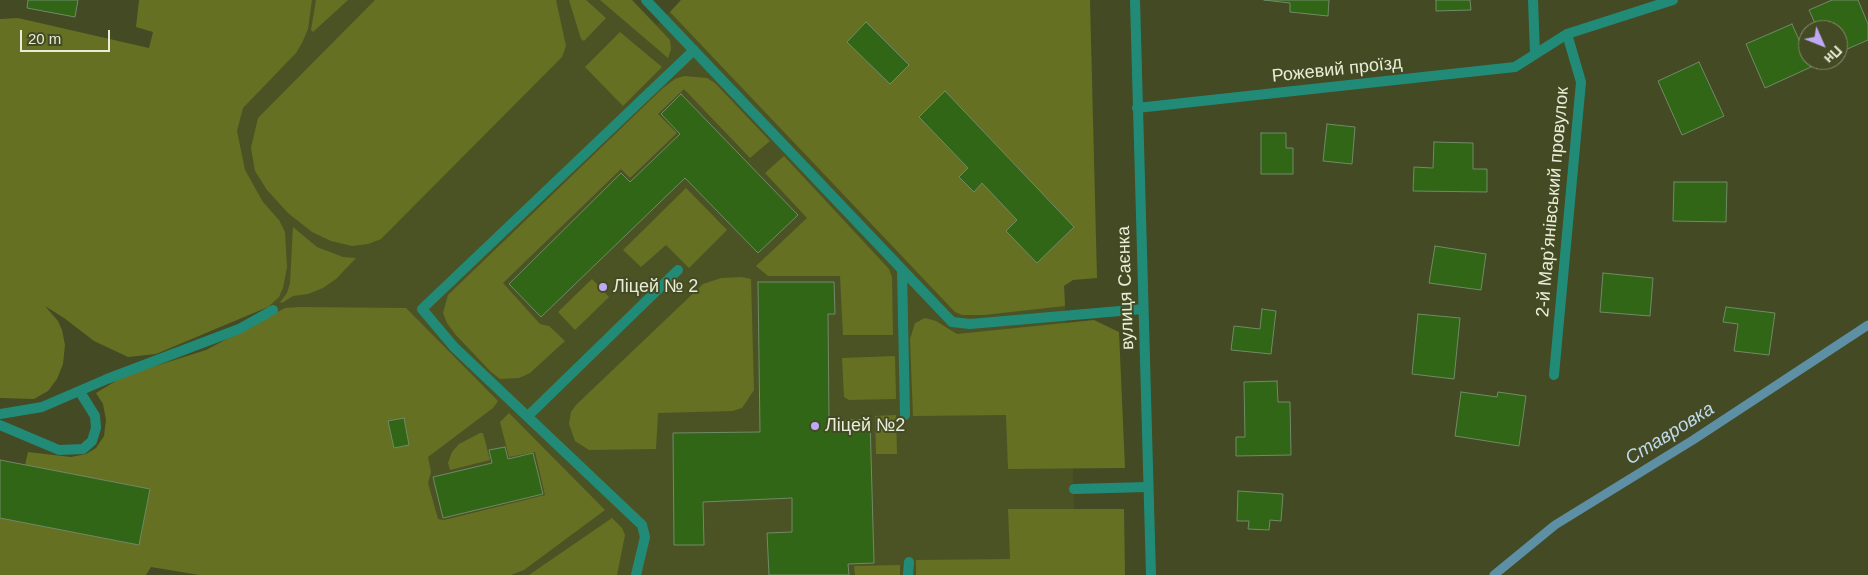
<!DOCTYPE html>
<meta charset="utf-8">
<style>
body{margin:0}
#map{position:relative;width:1868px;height:575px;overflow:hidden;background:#434a24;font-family:Helvetica,sans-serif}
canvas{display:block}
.north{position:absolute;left:1798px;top:20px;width:50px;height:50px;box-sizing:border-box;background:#434a24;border:1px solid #858b6c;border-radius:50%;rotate:134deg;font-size:14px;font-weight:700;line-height:20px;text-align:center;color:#e8edd7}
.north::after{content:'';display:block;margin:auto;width:18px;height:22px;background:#bfa9f4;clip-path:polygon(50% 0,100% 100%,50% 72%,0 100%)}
.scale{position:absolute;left:20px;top:30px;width:90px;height:22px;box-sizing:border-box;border:2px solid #e8edd7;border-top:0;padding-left:6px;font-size:15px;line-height:18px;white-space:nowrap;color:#e8edd7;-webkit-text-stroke:4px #434a24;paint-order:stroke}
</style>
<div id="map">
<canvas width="1868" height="575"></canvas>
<div class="north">Пн</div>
<div class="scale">20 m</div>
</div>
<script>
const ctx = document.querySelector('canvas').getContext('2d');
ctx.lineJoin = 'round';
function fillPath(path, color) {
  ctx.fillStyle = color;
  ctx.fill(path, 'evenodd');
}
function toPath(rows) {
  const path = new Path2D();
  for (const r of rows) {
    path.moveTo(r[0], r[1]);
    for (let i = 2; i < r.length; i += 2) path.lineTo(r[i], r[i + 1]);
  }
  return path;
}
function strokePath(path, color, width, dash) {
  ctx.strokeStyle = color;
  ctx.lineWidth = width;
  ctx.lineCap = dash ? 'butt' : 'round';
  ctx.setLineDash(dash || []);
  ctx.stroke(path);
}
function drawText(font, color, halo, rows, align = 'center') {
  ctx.font = font + ' Helvetica,sans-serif';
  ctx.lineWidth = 4;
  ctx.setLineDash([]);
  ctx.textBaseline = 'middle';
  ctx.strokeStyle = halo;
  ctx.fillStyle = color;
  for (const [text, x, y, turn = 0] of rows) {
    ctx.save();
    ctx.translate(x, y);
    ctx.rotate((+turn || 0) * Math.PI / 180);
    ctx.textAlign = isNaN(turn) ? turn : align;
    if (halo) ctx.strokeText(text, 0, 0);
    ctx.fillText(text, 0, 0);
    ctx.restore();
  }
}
fillPath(toPath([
 [219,0,632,0,657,25,681,0,716,0,1064,281,1073,468,1076,575,390,575,332,341,268,307,228,183]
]), '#4b5325');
fillPath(toPath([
 [139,0,312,0,308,29,302,43,296,53,243,108,237,131,245,170,263,202,279,220,285,232,287,267,283,288,279,297,268,307,156,354,128,357,94,341,64,318,45,306,58,321,62,330,65,345,63,364,57,379,48,391,34,399,0,398,0,19,18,18,149,48,153,32,136,27],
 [316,0,348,0,313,32,311,30],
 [375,0,556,0,566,46,562,57,381,239,368,244,352,246,331,241,312,232,288,213,267,190,255,171,251,148,258,118],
 [569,0,586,0,606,18,584,41,581,39],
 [600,0,632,0,670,40,671,49,668,58],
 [681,0,1090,0,1097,278,1073,280,1064,286,1065,306,984,315,962,315,955,312,670,12],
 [620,32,662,67,623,106,585,67],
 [684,76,707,78,715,83,770,141,750,158,684,89,658,114,677,133,630,178,621,169,503,283,540,324,549,326,565,341,530,373,519,378,500,379,491,372,455,334,447,323,443,313,448,295,663,88,675,79],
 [784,156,889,269,892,277,893,335,843,335,840,276,768,276,756,266,807,218,765,173],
 [686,188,727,230,689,268,666,245,641,267,623,250],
 [293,227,317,247,343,257,356,258,336,279,323,288,308,294,293,296,282,303,280,302,287,293,290,283],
 [742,277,751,279,754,390,742,408,733,411,658,413,656,449,589,450,575,441,569,424,571,412,576,405,703,284,721,278],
 [592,279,609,297,575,330,558,312],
 [300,307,406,308,498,401,493,408,428,457,431,472,428,483,438,519,444,520,545,495,535,452,509,457,500,422,509,413,605,510,524,570,511,575,199,575,151,567,146,575,0,575,0,518,139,545,150,489,25,465,28,452,71,457,86,454,96,448,104,436,106,420,103,404,96,393,124,376,206,350,285,308],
 [925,318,936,321,957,334,1094,320,1119,332,1125,468,1008,469,1006,415,913,416,910,339,915,323],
 [895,356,896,399,849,400,844,397,842,358],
 [896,415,897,454,876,454,875,416],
 [480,433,483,433,490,460,450,470,448,463,452,452,459,444],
 [1008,509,1124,509,1125,575,916,575,916,560,1010,559],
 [612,518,622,528,625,535,617,575,529,575],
 [900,565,900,575,855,575,854,566]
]), '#657023');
strokePath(toPath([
 [1494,575,1555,525,1693,440,1868,325]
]), '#5d90a5', 9);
const building = toPath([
 [28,0,78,0,75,17,27,8,28,0],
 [1264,0,1329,0,1328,16,1290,12,1290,3,1264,0],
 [1436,0,1470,0,1471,10,1436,11,1436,0],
 [1832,0,1858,0,1868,24,1868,40,1838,53,1838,30,1818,30,1809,10,1832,0],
 [866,22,909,65,890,84,847,42,866,22],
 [1792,24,1811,67,1765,88,1746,44,1792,24],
 [1699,62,1724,116,1682,135,1658,81,1699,62],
 [945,91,1074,227,1037,263,1006,231,1017,220,982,183,974,192,959,177,968,168,919,117,945,91],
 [681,94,798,215,758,253,685,178,541,317,509,284,621,173,630,182,680,134,661,114,681,94],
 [1327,124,1355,127,1352,164,1323,161,1327,124],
 [1261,133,1286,133,1286,148,1293,148,1293,174,1261,174,1261,133],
 [1434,142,1473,143,1473,169,1487,169,1487,192,1413,191,1414,167,1433,168,1434,142],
 [1674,182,1727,182,1726,222,1673,221,1674,182],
 [1435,246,1486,254,1481,290,1429,283,1435,246],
 [1603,273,1653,278,1650,316,1600,312,1603,273],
 [758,282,834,282,835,314,828,314,829,421,870,419,874,563,848,564,849,575,769,575,767,533,792,532,792,498,703,502,704,545,674,545,673,433,760,432,758,282],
 [1726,307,1775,313,1769,355,1734,351,1738,324,1723,322,1726,307],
 [1262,309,1276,311,1271,354,1231,350,1234,326,1260,329,1262,309],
 [1418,314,1460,318,1454,379,1412,374,1418,314],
 [1277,381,1278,402,1290,402,1291,455,1236,456,1236,437,1245,437,1244,382,1277,381],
 [1461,392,1497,397,1498,392,1526,396,1519,446,1455,436,1461,392],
 [404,418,409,445,394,448,388,421,404,418],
 [505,447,508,459,533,453,543,494,443,518,433,477,492,463,489,450,505,447],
 [0,460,150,489,139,545,0,518,0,460],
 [1238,491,1283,494,1281,521,1270,520,1269,530,1248,529,1249,521,1237,521,1238,491]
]);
fillPath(building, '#316616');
strokePath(building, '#718a68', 1);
strokePath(toPath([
 [646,0,952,322,970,324,1143,309],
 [902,270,905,415],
 [0,414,42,407,107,379,239,329,273,310],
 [528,416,678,270],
 [0,425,59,450,83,449,92,441,96,428,95,416,80,392],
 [1074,489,1147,487],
 [636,575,645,537,642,525,454,347,422,309,694,50],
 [908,575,909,562]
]), '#228b78', 10);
strokePath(toPath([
 [1533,0,1535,53],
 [1137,108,1515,67,1567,34,1673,0],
 [1554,375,1581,82,1567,34]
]), '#228b78', 10);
strokePath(toPath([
 [1135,0,1151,575]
]), '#228b78', 10);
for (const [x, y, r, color] of [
 [603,287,5,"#bfa9f4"],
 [815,426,5,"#bfa9f4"]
]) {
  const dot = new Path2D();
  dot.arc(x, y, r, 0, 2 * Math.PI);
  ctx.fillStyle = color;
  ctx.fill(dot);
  strokePath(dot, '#434a24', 2);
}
drawText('18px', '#e8edd7', '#434a24', [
 ["Рожевий проїзд",1337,70,-6],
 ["2-й Марʼянівський провулок",1553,202,-85],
 ["вулиця Саєнка",1126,288,-92]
]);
drawText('18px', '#e8edd7', '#434a24', [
 ["Ліцей № 2",613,287],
 ["Ліцей №2",825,426]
], 'left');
drawText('italic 19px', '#bfd9ea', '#434a24', [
 ["Ставровка",1670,434,-32]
]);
</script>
